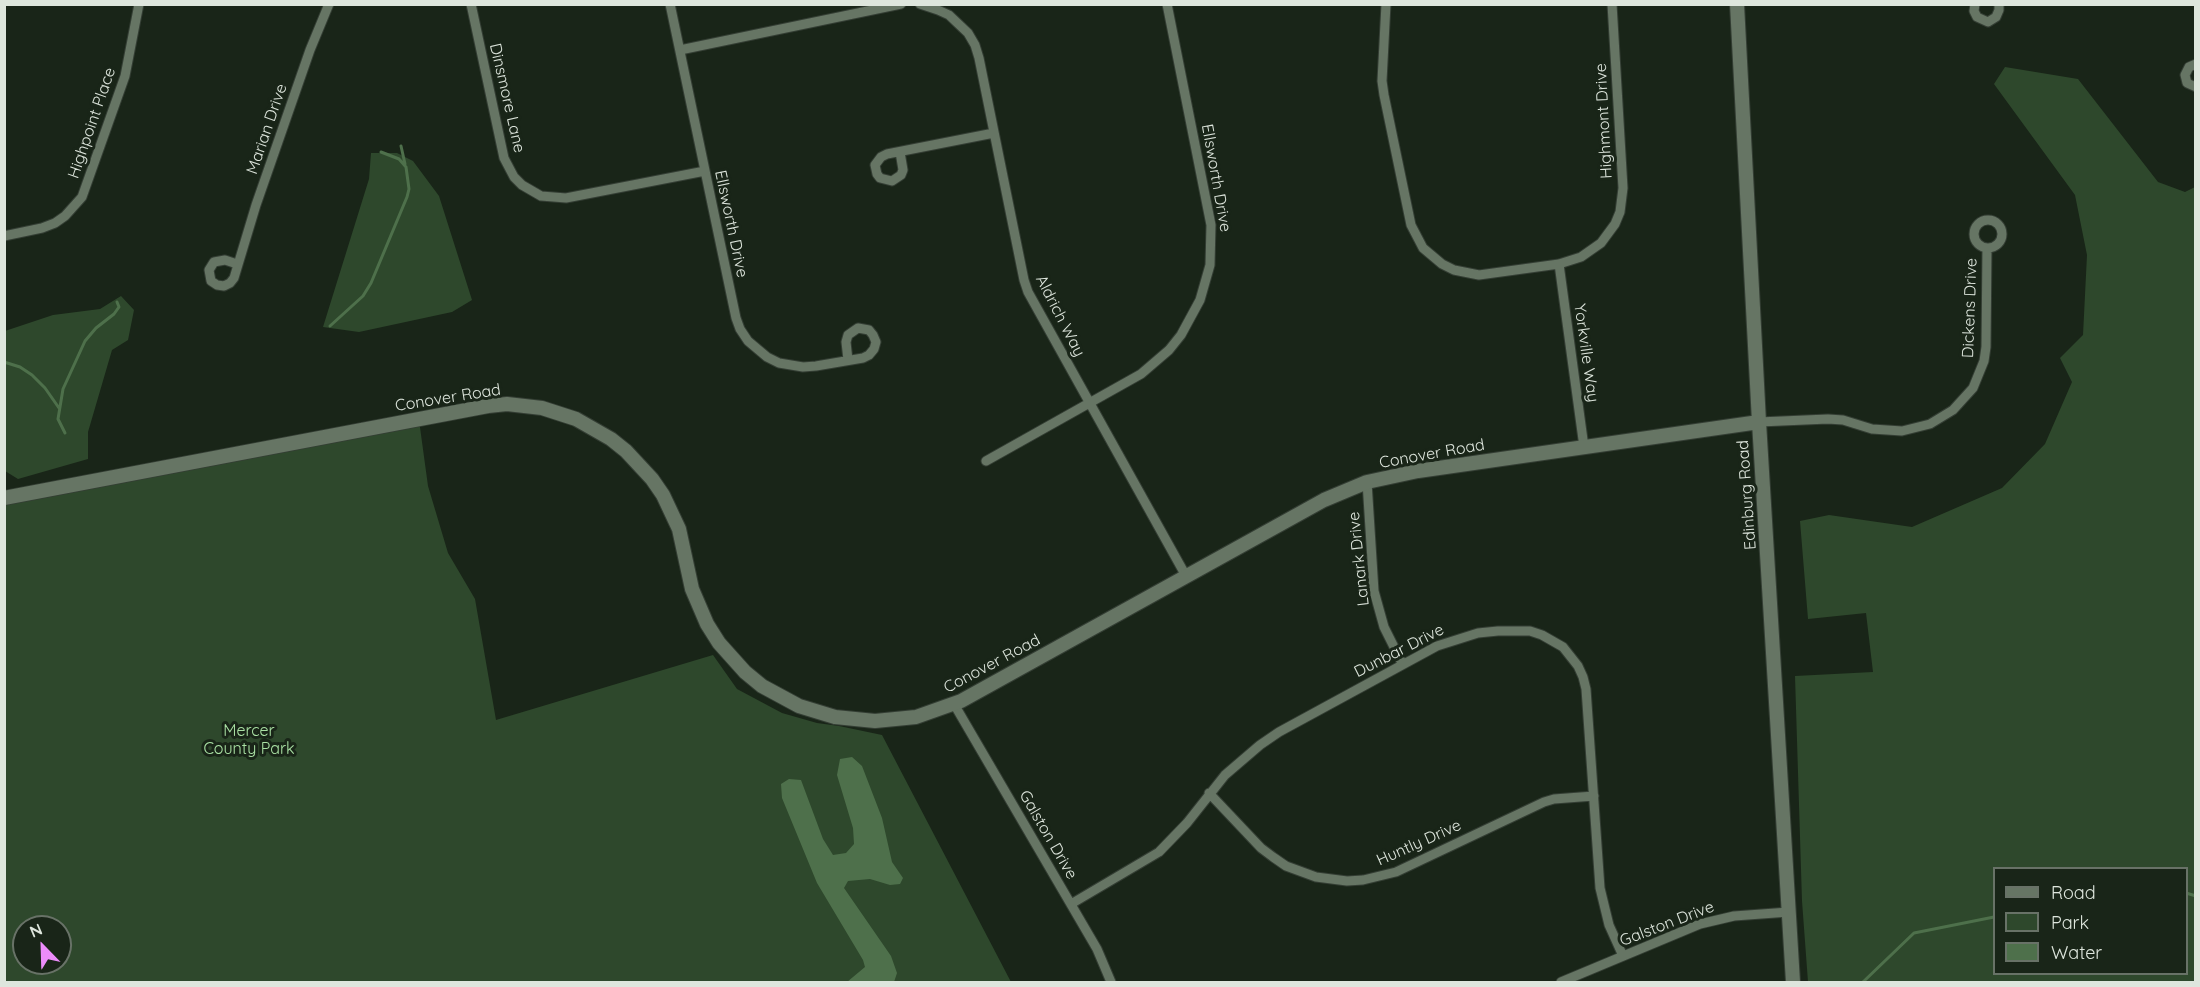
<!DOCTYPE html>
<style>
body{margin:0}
#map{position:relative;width:2200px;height:987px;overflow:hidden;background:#192518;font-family:Quicksand,sans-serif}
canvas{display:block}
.frame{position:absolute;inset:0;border:6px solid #dee6dd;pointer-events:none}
.legend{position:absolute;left:1993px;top:867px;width:195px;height:108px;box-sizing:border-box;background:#192518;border:2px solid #687267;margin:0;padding:8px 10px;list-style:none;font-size:18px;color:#dee6dd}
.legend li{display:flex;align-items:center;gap:12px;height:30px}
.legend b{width:30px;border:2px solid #687267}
.north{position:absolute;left:12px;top:915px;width:60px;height:60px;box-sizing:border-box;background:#192518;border:2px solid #687267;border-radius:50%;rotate:337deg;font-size:16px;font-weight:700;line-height:24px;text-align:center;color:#dee6dd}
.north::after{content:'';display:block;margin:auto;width:21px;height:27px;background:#ec8cfa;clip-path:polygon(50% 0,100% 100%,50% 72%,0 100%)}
</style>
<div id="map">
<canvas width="2200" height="987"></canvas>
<div class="frame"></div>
<ul class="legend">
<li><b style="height:8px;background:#667564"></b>Road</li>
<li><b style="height:16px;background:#2e482c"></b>Park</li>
<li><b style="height:16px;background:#4e704b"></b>Water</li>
</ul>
<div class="north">N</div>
</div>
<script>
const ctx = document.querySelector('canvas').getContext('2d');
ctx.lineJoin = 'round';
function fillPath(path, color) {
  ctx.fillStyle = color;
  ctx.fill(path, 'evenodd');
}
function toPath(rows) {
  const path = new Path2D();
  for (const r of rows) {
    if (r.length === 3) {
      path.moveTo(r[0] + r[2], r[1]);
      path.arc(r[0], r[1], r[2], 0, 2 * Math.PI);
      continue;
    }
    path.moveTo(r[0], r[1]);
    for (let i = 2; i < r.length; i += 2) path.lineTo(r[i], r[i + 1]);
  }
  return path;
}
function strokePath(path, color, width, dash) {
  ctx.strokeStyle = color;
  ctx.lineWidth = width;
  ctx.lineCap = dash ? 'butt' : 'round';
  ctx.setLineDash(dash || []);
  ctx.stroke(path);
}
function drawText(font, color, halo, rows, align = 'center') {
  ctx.font = font + ' Quicksand,sans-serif';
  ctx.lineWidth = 6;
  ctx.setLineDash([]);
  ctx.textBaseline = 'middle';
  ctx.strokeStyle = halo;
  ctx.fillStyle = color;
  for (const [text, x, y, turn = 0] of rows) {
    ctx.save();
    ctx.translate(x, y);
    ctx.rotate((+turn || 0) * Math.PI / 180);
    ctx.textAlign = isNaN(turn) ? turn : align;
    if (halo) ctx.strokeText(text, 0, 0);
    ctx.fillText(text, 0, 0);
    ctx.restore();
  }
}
fillPath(toPath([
 [2005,67,2078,79,2158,182,2185,192,2195,187,2195,982,1808,982,1802,901,1795,676,1873,672,1866,613,1808,619,1800,521,1829,515,1912,527,2002,488,2045,444,2072,382,2060,358,2083,335,2087,255,2075,195,1994,84],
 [1994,868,2186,868,2186,974,1994,974],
 [371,153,397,153,413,161,439,196,472,300,452,312,359,332,323,327,369,179],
 [121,296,134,310,128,340,112,350,88,432,88,459,18,479,5,471,5,331,53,315,100,309],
 [419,420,428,486,448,553,475,599,496,720,713,655,737,689,782,713,817,723,839,726,882,735,1011,982,5,982,4,498],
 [24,927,60,927,60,963,24,963]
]), '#2e482c');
fillPath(toPath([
 [852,757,862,766,882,818,892,862,903,878,900,884,890,885,870,879,848,881,844,888,891,956,897,973,894,982,847,982,865,967,863,960,817,883,782,798,781,784,789,779,801,780,823,839,833,855,846,853,854,844,853,828,837,775,840,759]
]), '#4e704b');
strokePath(toPath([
 [401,146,405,164],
 [330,326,363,296,371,283,407,197,409,189,406,167,399,159,381,152],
 [4,362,20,367,32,375,45,388,59,408],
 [65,433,58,419,63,389,85,341,96,328,114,314,119,307,117,302],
 [2186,893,2196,896],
 [1863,982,1914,933,1994,917]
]), '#4e704b', 3);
const street = toPath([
 [471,4,504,158,514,177,522,185,541,196,566,198,705,171],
 [670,4,736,318,740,329,748,341,767,357,779,363,803,367,816,366,863,358,869,355,874,349,876,342,873,335,869,330,858,328,848,335,846,342,848,360],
 [920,4,938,10,949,15,968,33,975,45,979,58,1024,280,1028,292,1186,576],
 [1386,4,1382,81,1384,95,1411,225,1423,248,1442,264,1454,270,1479,275,1559,264,1581,257,1601,243,1615,224,1620,212,1623,188,1612,4],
 [1975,4,1974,11,1977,17,1988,22,1996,17,1999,10,1999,4],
 [680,50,901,4],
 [2196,64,2189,67,2185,75,2187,83,2196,87],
 [900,152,903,170,901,175,892,181,880,178,877,174,875,165,881,157,887,154,994,133],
 [1988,234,14],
 [4,236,42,228,55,223,65,216,82,197,125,76,139,4],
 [237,264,225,260,214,262,209,270,211,281,217,285,224,286,230,283,234,278,256,205,310,50,329,4],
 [1559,264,1584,447],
 [1759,422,1828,419,1843,420,1872,429,1902,431,1930,424,1953,410,1973,388,1984,361,1986,347,1987,248],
 [986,461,1141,374,1169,350,1181,335,1200,300,1210,265,1211,225,1167,4],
 [1367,482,1374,591,1384,627,1402,663],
 [954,704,1097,949,1111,982],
 [1209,793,1261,848,1273,857,1286,866,1316,877,1347,881,1363,880,1396,872,1544,802,1554,799,1594,796],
 [1071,904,1159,852,1187,823,1225,775,1260,745,1279,732,1437,646,1478,633,1498,631,1530,631,1542,635,1563,647,1578,666,1583,677,1586,689,1600,888,1609,925,1623,956],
 [1561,982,1700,924,1734,916,1789,912]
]);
const secondary = toPath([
 [1737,4,1759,422,1793,982],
 [4,498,488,406,507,404,542,408,576,419,611,439,626,451,652,479,663,495,679,529,692,589,707,624,719,643,745,672,762,686,799,706,835,717,875,721,916,717,961,701,1324,500,1367,482,1418,471,1759,422]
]);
strokePath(street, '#343e34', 11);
strokePath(secondary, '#343e34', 16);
strokePath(street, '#667564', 9);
strokePath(secondary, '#667564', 14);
drawText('16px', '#dee6dd', '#192518', [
 ["Dinsmore Lane",507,98,77],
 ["Highmont Drive",1604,121,-93],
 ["Highpoint Place",92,123,-71],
 ["Marian Drive",267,129,-71],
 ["Ellsworth Drive",1216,178,80],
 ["Ellsworth Drive",731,224,78],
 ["Dickens Drive",1970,308,-88],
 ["Aldrich Way",1060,316,63],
 ["Yorkville Way",1586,353,82],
 ["Conover Road",448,398,-9],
 ["Conover Road",1432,454,-10],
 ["Edinburg Road",1747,495,-94],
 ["Lanark Drive",1359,559,-96],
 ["Dunbar Drive",1399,651,-27],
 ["Conover Road",992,664,-28],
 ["Galston Drive",1048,835,60],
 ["Huntly Drive",1419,843,-24],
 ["Galston Drive",1667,924,-21]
]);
drawText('16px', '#aae1a4', '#192518', [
 ["Mercer",249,731],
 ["County Park",249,749]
]);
</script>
